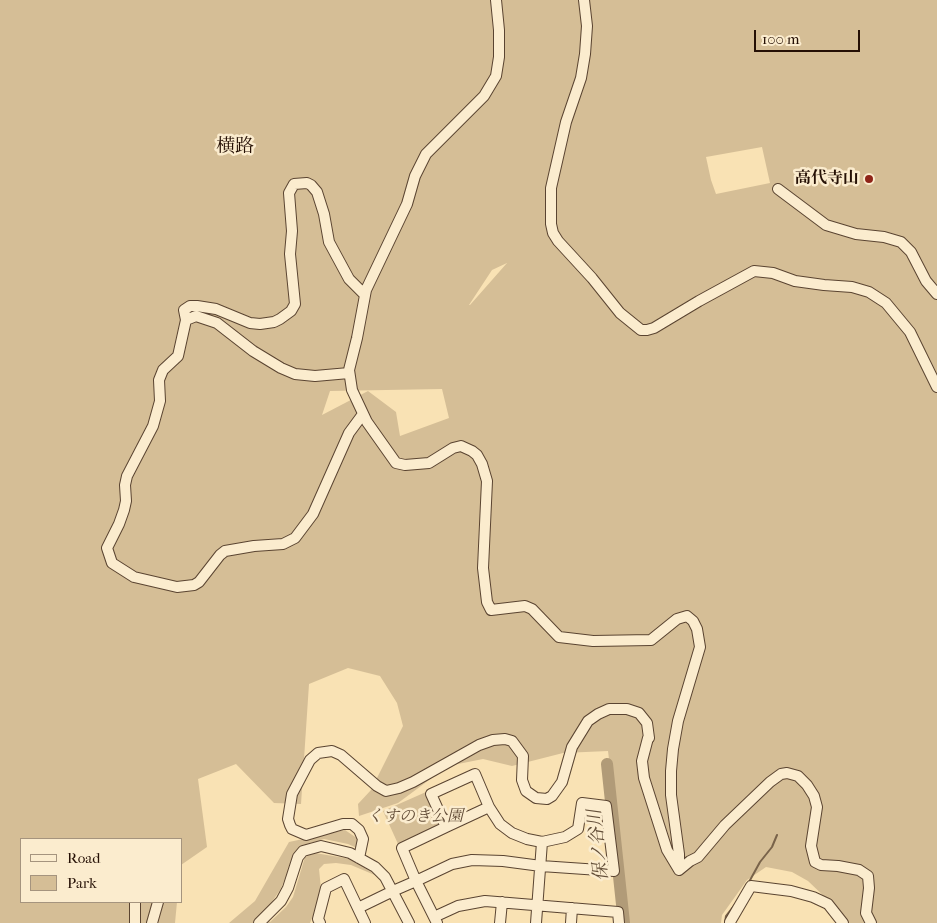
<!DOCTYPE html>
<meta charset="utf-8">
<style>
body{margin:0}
#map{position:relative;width:937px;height:923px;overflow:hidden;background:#f9e2b4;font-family:"IM FELL French Canon",serif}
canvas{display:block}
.legend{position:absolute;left:20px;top:838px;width:162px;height:65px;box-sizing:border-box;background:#fbecce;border:1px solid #a5947e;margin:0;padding:6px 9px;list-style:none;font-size:15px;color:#251005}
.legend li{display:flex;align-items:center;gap:10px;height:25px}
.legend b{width:25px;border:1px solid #a5947e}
.scale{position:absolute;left:754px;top:30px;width:106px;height:22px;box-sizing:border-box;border:2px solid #251005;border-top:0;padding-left:6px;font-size:15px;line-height:18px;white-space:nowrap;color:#251005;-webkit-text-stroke:4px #fbecce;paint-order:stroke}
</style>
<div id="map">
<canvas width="937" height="923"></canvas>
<ul class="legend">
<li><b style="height:6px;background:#fbecce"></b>Road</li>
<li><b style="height:14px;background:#d5be96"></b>Park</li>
</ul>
<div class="scale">100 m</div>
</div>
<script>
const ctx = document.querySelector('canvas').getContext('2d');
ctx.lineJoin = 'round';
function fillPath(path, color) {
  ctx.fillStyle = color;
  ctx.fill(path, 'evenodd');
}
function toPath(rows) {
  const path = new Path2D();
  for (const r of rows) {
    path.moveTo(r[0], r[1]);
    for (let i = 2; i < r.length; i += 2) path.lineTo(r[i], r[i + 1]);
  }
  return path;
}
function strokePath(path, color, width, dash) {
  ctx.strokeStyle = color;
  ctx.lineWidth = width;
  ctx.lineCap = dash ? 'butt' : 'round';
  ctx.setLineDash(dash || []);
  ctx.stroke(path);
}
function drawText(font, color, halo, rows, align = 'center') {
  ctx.font = font + ' "IM FELL French Canon","Noto Serif JP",serif';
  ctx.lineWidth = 5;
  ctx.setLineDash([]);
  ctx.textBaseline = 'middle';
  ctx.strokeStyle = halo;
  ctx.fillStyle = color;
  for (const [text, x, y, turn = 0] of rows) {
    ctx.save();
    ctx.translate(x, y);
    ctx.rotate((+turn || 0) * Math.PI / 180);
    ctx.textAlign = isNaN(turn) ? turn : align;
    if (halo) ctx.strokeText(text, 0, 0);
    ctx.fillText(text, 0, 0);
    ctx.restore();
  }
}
fillPath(toPath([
 [0,0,937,0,937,923,848,923,830,902,808,881,792,872,766,867,747,880,722,915,721,923,629,923,608,751,563,753,512,766,483,759,448,766,398,803,359,816,358,804,371,790,403,726,397,703,380,676,348,668,309,684,301,804,274,803,236,764,198,779,207,847,181,865,181,839,21,839,21,902,177,902,175,923,0,923],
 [762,147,770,183,716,194,711,180,706,157],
 [507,263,470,305,469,305,492,270],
 [442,389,449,418,400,436,396,412,368,391,322,415,330,391],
 [426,792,441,823,439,827,399,846,383,811],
 [345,830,361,841,357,848,348,844,324,839,310,843,296,854,280,890,263,915,256,923,229,923,255,901,289,842],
 [315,853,351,859,377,876,351,865,336,863,324,864,319,869,321,889,315,911,310,923,263,923,268,919,270,922,286,907,293,897,305,857]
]), '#d5be96');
strokePath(toPath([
 [749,882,760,862,772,847,777,835],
 [725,923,726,916,736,903]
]), '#79634a', 2);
strokePath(toPath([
 [607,764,624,923]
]), '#b19b78', 12);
const minor = toPath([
 [496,0,499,30,499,57,496,76,484,96,426,154,415,176,407,204,366,290,357,338,349,370,352,390,367,422,396,463,405,465,429,463,453,448,461,446,472,451,477,455,482,464,487,481,483,568,487,602,491,610,525,606,532,609,559,637,593,641,651,640,677,619,687,616,693,621,697,629,700,647,678,721,673,749,671,771,671,795,679,854,679,870],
 [584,0,587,26,585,54,581,78,566,122,551,188,551,224,553,233,558,241,592,278,620,313,641,330,647,330,654,328,699,301,754,271,773,273,795,281,824,285,852,287,869,292,886,303,910,332,937,387],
 [778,189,826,225,856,234,884,237,901,242,911,252,926,281,937,294],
 [186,320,196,316,217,323,253,351,281,368,295,374,315,376,349,373],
 [363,414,349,433,313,514,295,538,283,544,254,546,225,551,220,555,199,582,194,585,177,587,134,577,112,563,107,548,119,524,124,510,126,501,125,485,127,476,153,426,160,401,159,380,163,370,178,356,186,320,184,310,190,306,197,306,216,309,250,323,260,324,274,322,280,319,291,311,295,304,290,254,292,231,289,193,294,184,307,183,311,185,317,192,324,214,329,242,349,279,365,295],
 [446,827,489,807],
 [359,858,363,839,359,830,352,824,343,824,306,835,292,829,290,825,288,819,292,794,310,760,318,753,332,751,341,755,377,786,386,791,399,788,413,782,479,745,493,740,505,739,512,741,523,756,522,780,526,791,536,798,547,799,552,796,562,782,572,747,588,721,598,714,609,709,627,709,639,713,647,723,649,738,648,738,642,761,644,778,667,850,679,870],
 [679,870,690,861,698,857,725,825,770,782,781,774,787,773,798,776,807,785,814,796,817,807,811,846,815,862,821,865,838,866,859,870,868,876,869,888,866,913,871,923],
 [358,908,393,891,416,881,452,864,472,860,503,861,541,866,614,871,606,806,582,803,578,829,565,837,542,842,527,839,512,833,500,824,489,807,475,774,431,794,446,827,402,848,416,881,437,923],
 [434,917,458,906,485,901,618,912,619,923],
 [730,922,751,886,791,891,813,897,828,904,843,923],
 [135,923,135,902],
 [152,923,158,902],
 [259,923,281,901,288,888,298,857,303,851,321,846,350,853,375,867,385,877,409,923],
 [320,923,318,919,326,888,344,879,365,923],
 [500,923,502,902],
 [536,923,542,842],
 [571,923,572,908]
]);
strokePath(minor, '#5a4431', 12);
strokePath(minor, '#fbecce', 10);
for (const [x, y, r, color] of [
 [869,179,5,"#8f2418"]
]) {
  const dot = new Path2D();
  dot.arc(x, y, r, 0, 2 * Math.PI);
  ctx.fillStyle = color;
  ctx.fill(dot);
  strokePath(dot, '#fbecce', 2);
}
drawText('bold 16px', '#251005', '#fbecce', [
 ["高代寺山",859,179]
], 'right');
drawText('italic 16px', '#634d38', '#fbecce', [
 ["くすのき公園",415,817]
]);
drawText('italic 18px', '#644f39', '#fbecce', [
 ["保ノ谷川",599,845,-96]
]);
drawText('19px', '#251005', '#fbecce', [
 ["横路",235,147]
]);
</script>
